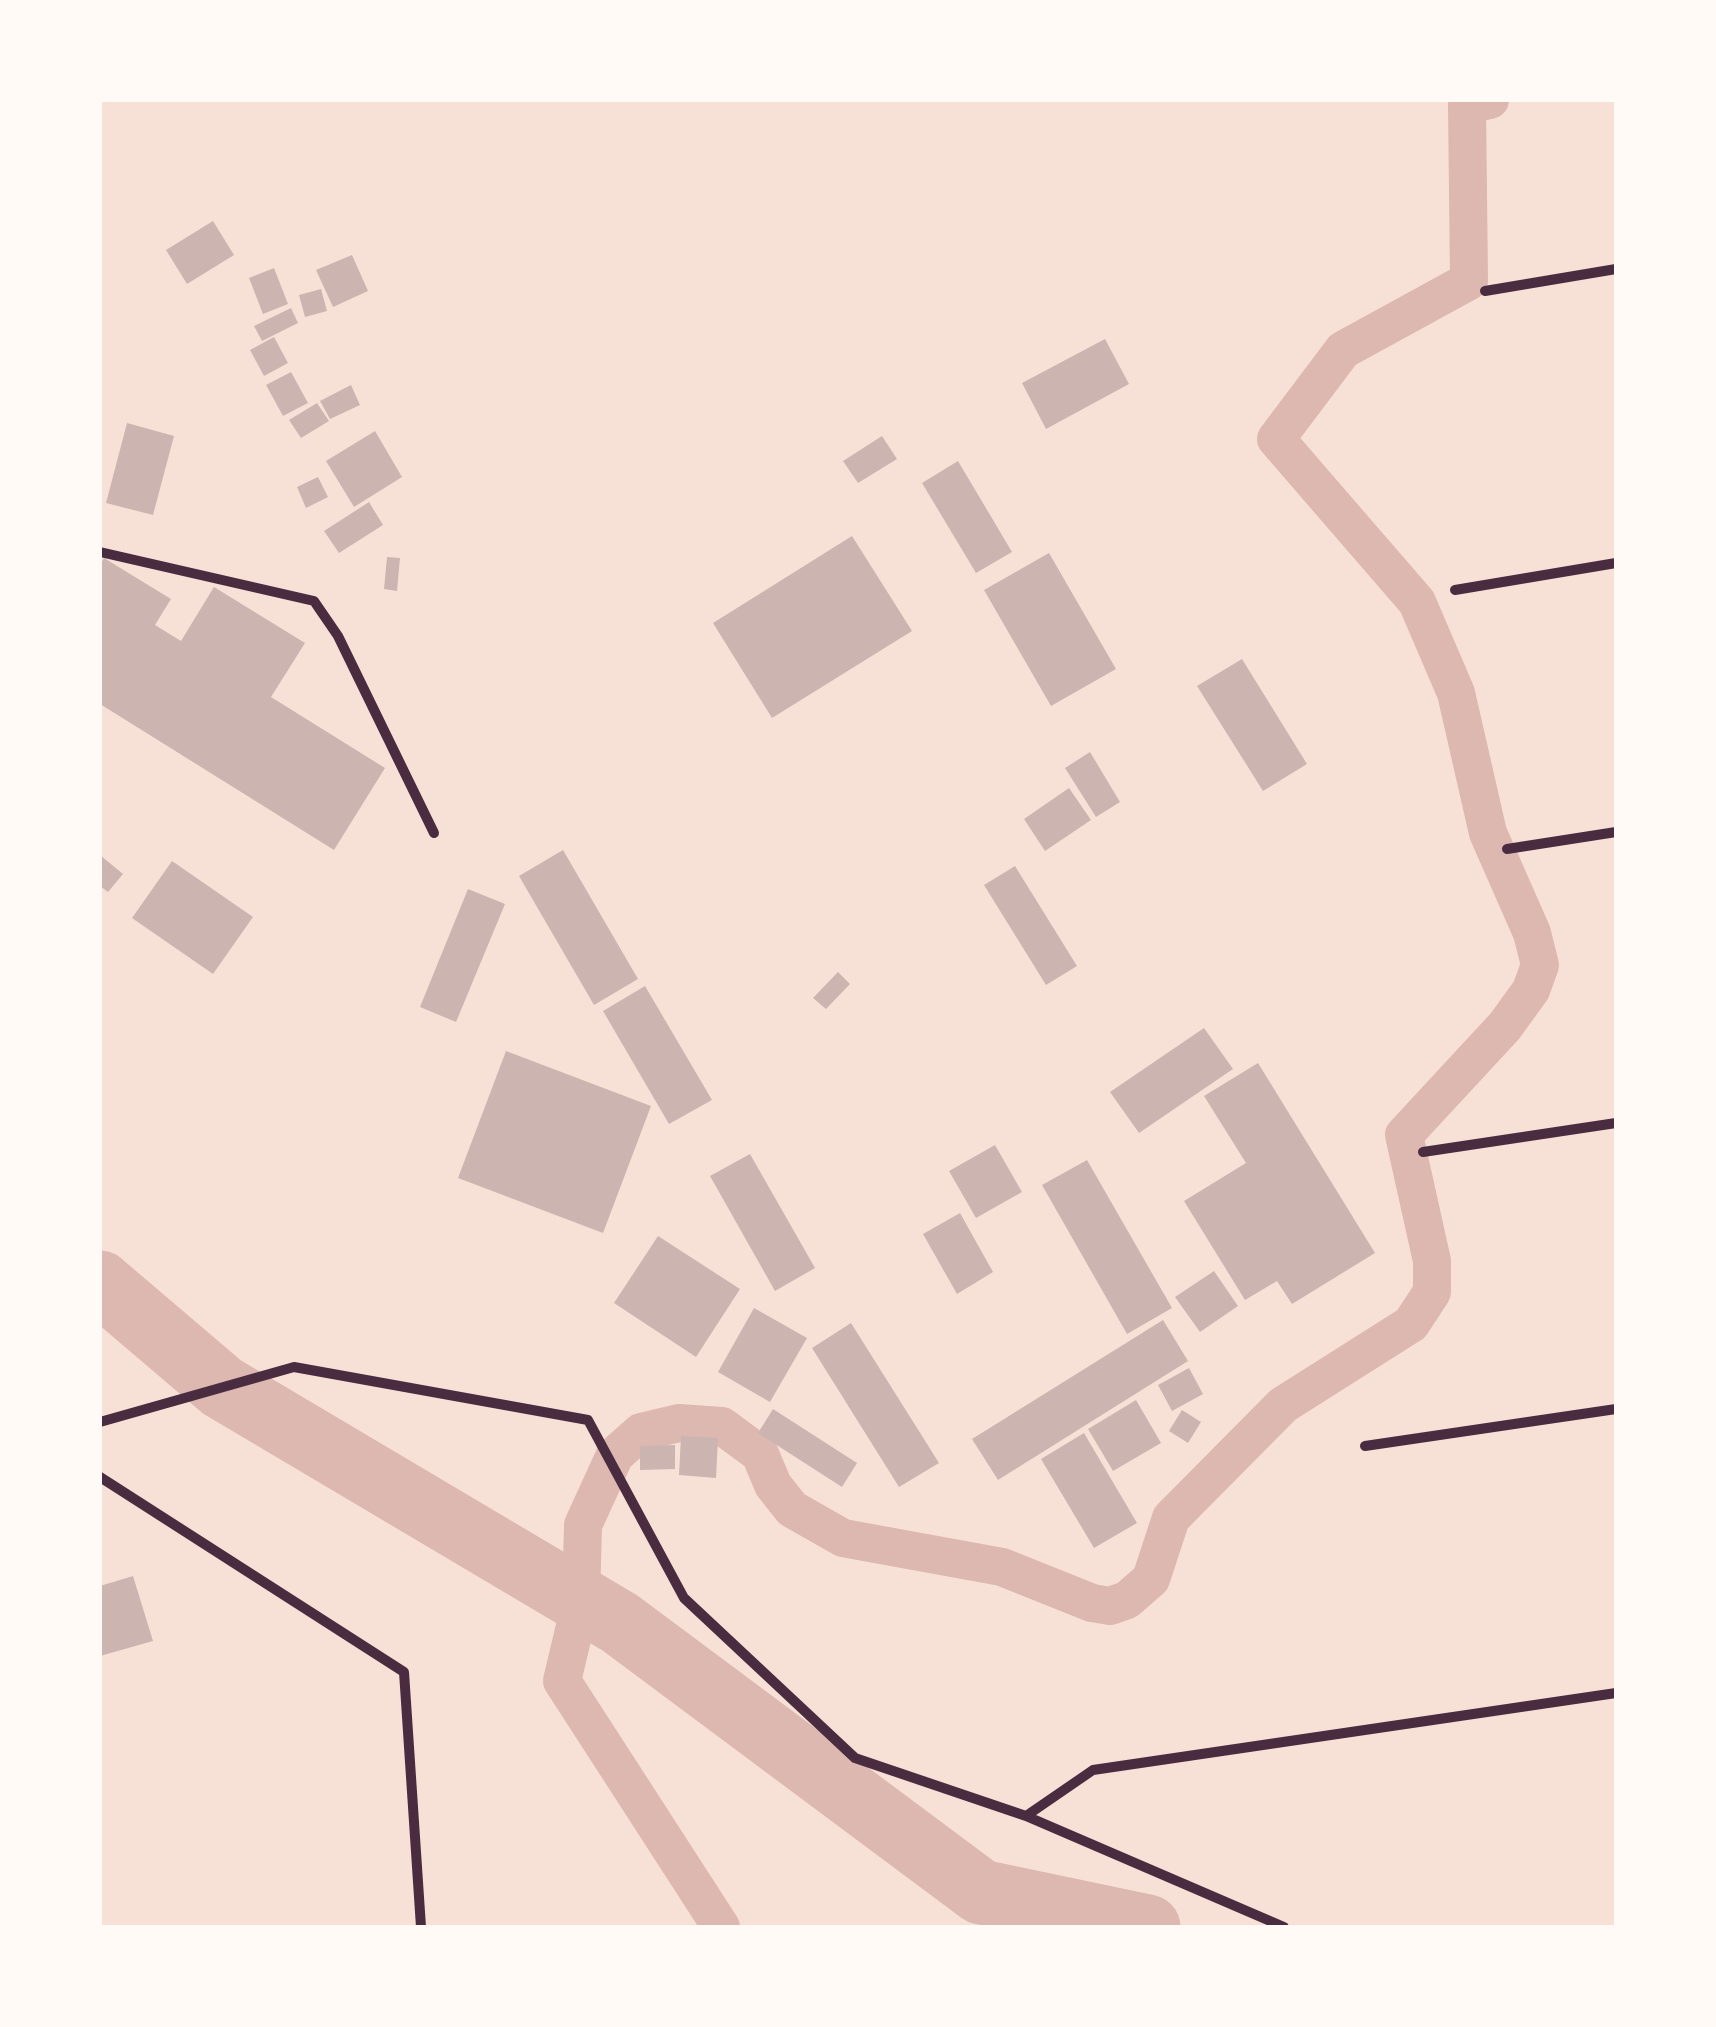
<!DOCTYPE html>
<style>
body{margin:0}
#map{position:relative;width:1716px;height:2027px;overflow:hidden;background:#f7e1d7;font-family:"Fira Sans",sans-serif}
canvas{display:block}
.frame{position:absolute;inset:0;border:102px solid #fffaf5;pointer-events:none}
</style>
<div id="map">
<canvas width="1716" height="2027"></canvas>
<div class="frame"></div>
</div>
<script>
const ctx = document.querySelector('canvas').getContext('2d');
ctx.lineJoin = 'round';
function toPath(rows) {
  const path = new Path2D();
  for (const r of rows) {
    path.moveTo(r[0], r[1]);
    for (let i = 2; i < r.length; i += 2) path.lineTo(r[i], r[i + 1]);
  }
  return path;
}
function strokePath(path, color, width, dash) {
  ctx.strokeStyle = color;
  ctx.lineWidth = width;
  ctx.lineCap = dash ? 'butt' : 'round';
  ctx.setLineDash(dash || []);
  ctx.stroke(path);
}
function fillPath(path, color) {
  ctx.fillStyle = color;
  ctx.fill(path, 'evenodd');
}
strokePath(toPath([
 [721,1927,562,1681,581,1601,583,1525,615,1455,641,1432,679,1423,722,1426,760,1454,773,1485,792,1509,843,1538,1002,1567,1092,1603,1110,1606,1127,1600,1151,1579,1171,1518,1283,1405,1411,1324,1432,1292,1432,1261,1404,1135,1505,1026,1531,990,1540,965,1532,933,1488,833,1456,693,1417,602,1276,439,1343,350,1469,281,1467,105,1490,100]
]), '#dcb8b0', 38);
strokePath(toPath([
 [100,1283,222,1387,620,1623,981,1892,1148,1927]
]), '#dcb8b0', 65);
fillPath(toPath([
 [213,221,234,255,187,284,166,250],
 [352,255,368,291,333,307,316,270],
 [274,268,288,304,263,314,249,278],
 [321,289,327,311,305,317,299,295],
 [291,308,298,323,262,341,254,326],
 [274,337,288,363,264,376,250,350],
 [1105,339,1129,384,1046,429,1022,383],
 [291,372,308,403,283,416,266,385],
 [351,385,360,405,330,419,320,401],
 [317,403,329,421,301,438,289,420],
 [127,423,174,436,153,515,106,503],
 [375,431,402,477,354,507,326,461],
 [882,436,897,459,858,483,843,461],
 [958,461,1012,552,976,573,922,483],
 [318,477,328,497,306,508,297,487],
 [369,502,383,525,339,553,324,531],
 [852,536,912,631,772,718,713,623],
 [1049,553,1116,669,1051,706,984,590],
 [387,557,400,558,397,591,384,589],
 [104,558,171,599,155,625,181,641,214,587,305,643,271,697,385,768,334,850,100,704,100,565],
 [1242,659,1307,764,1263,791,1197,686],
 [1090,752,1120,802,1096,817,1065,768],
 [1069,788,1091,820,1045,851,1024,819],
 [563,850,638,979,594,1005,519,876],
 [100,855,123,874,108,892,100,886],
 [172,861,253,917,213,974,132,918],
 [1015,866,1077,966,1046,985,984,885],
 [468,889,505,904,456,1022,420,1007],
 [838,972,850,984,826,1009,813,998],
 [645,986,712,1100,669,1124,603,1011],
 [1204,1028,1233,1069,1139,1133,1110,1092],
 [506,1051,651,1106,603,1233,458,1178],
 [1258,1063,1375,1253,1292,1304,1277,1281,1245,1300,1184,1201,1246,1163,1204,1096],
 [995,1145,1022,1192,976,1218,949,1171],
 [750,1154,815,1268,775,1291,710,1176],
 [1087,1160,1172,1308,1127,1334,1042,1185],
 [960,1213,993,1272,957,1294,923,1234],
 [658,1236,740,1289,696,1357,614,1303],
 [1214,1271,1238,1306,1200,1332,1175,1297],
 [754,1308,807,1338,770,1402,718,1372],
 [1163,1320,1188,1361,998,1480,972,1439],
 [851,1323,939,1463,899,1487,812,1348],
 [1189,1368,1203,1394,1172,1411,1158,1385],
 [1136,1400,1161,1443,1113,1471,1088,1429],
 [773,1409,857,1463,842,1487,758,1433],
 [1182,1410,1201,1422,1188,1443,1169,1431],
 [1084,1433,1137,1523,1094,1548,1041,1459],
 [681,1436,718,1438,716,1478,679,1475],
 [675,1445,675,1469,640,1470,640,1446],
 [133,1576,153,1641,100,1656,100,1586]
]), '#ccb4b1');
strokePath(toPath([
 [1485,291,1616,269],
 [100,552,314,601,338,636,434,833],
 [1455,590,1616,563],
 [1507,849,1616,832],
 [1423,1152,1616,1123],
 [100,1422,294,1367,588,1420,684,1598,855,1758,1026,1816,1284,1927],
 [1365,1446,1616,1409],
 [100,1477,404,1672,421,1927],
 [1026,1816,1093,1770,1616,1693]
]), '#4a2c40', 10);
</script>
